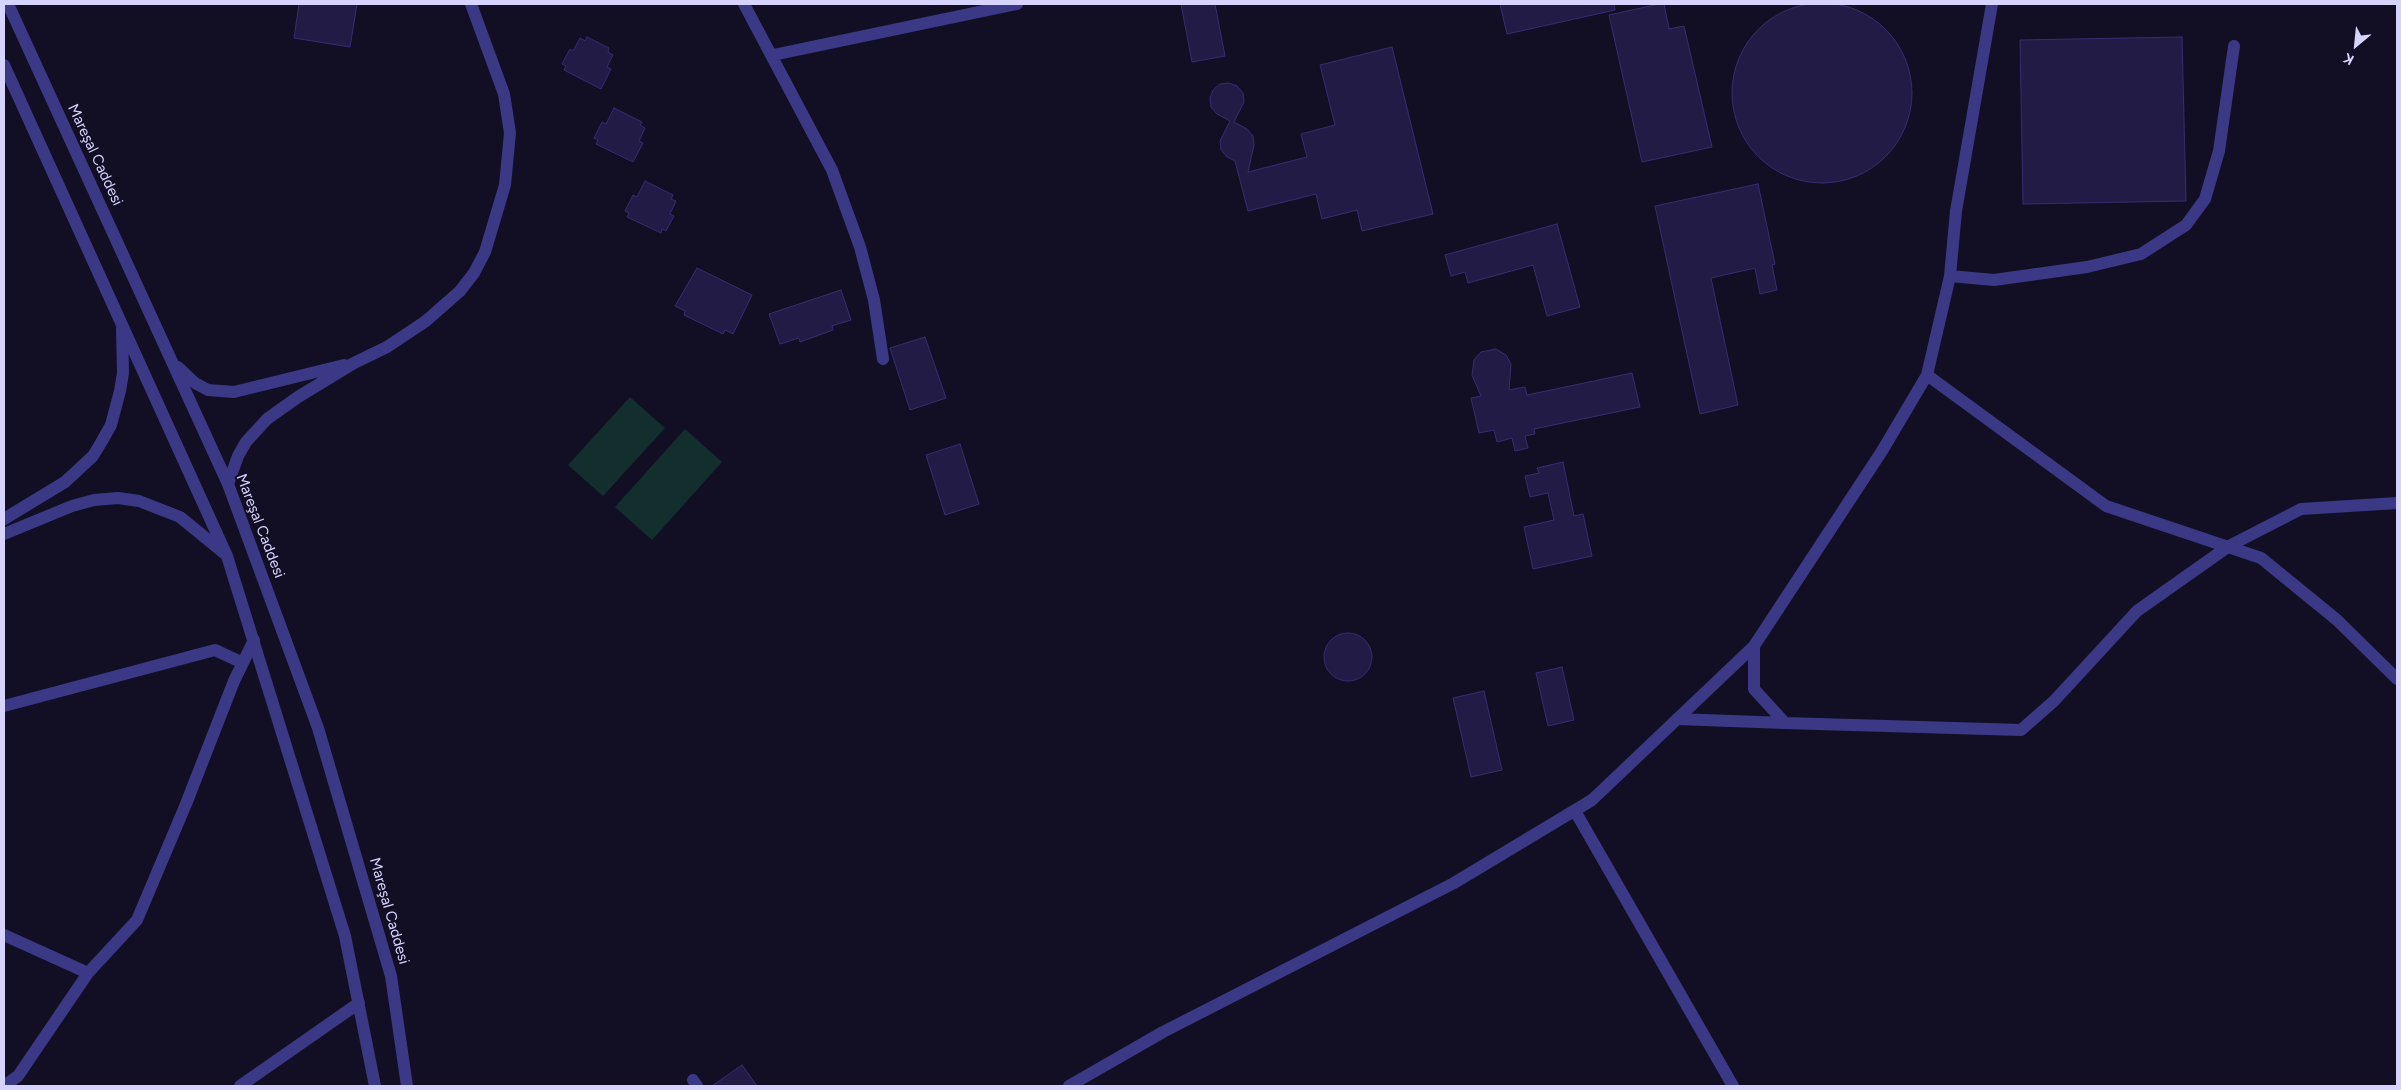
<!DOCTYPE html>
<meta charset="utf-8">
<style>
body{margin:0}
#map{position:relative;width:2401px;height:1090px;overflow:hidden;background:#120f25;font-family:Figtree,sans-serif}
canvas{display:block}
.frame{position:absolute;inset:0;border:5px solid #d7d3ff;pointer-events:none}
.north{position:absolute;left:2331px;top:20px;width:50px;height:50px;-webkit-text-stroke:4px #120f25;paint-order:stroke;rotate:208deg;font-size:14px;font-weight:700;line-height:20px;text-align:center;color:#d7d3ff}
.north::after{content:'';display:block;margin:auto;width:18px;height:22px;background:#d7d3ff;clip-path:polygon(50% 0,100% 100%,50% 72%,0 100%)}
</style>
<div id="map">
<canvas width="2401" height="1090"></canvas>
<div class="frame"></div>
<div class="north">K</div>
</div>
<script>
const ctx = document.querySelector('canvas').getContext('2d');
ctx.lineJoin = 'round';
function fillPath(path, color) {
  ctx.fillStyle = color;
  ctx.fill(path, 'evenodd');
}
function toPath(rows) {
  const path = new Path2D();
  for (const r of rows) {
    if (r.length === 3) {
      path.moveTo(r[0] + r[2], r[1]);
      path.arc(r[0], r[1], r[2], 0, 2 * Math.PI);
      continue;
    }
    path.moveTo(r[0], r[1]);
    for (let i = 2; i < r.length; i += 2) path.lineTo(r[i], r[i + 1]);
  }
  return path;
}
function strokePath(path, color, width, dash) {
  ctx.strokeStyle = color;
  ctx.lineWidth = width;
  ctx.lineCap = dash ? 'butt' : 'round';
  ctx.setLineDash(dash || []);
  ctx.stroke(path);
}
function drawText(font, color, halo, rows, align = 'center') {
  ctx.font = font + ' Figtree,sans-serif';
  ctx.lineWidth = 4;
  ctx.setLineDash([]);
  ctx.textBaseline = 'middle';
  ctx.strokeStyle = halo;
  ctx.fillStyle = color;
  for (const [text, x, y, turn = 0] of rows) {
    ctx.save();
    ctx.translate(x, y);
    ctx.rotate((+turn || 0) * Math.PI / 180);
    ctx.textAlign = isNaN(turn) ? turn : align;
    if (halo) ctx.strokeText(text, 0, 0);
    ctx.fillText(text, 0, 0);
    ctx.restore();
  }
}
fillPath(toPath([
 [630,397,665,428,603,496,568,465],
 [685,429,722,462,652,540,615,507]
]), '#122f2e');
const building = toPath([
 [1822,93,90],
 [299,4,357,4,350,47,294,38,299,4],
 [1181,4,1215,4,1225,56,1192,62,1181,4],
 [1500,4,1614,4,1615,10,1507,34,1500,4],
 [1659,4,1664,4,1669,29,1684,26,1712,147,1642,162,1609,15,1659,4],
 [587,37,609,48,608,52,613,55,607,67,611,69,601,89,564,70,566,66,562,64,570,49,573,51,580,38,585,41,587,37],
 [2182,37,2186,201,2023,204,2020,40,2182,37],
 [1392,47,1433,214,1362,231,1357,210,1322,219,1316,194,1248,211,1235,161,1227,157,1221,150,1220,141,1230,121,1217,114,1211,107,1210,98,1213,90,1220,84,1229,83,1237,86,1243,93,1244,102,1234,122,1247,129,1253,136,1254,145,1248,172,1307,157,1301,134,1335,125,1320,65,1392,47],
 [614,108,642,122,640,125,645,128,639,141,643,143,633,162,596,144,598,140,594,138,602,122,606,124,614,108],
 [645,181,673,195,671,199,676,201,670,214,674,216,666,231,662,229,661,233,627,217,629,213,625,211,633,195,637,197,645,181],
 [1758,184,1775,264,1772,265,1777,290,1760,294,1755,268,1711,278,1738,405,1700,414,1655,206,1758,184],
 [1557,224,1580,307,1547,316,1533,265,1468,283,1465,272,1451,276,1445,255,1557,224],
 [697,268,752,295,733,334,725,330,723,334,684,315,685,311,675,306,697,268],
 [841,290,851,320,832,326,833,330,800,342,799,338,780,344,769,314,841,290],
 [925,337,946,398,910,410,890,348,925,337],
 [1496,349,1506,355,1511,364,1509,390,1525,387,1527,395,1632,373,1640,407,1534,429,1535,434,1525,436,1528,448,1515,451,1512,438,1497,442,1494,430,1479,433,1471,398,1481,396,1472,375,1474,360,1481,352,1496,349],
 [960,444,979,504,945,515,926,455,960,444],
 [1563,462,1574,516,1583,514,1592,556,1533,569,1524,527,1554,520,1548,493,1530,497,1525,476,1539,473,1537,468,1563,462],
 [1348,657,24],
 [1562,667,1574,720,1548,726,1536,673,1562,667],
 [1484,691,1502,770,1471,777,1453,698,1484,691],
 [742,1065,757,1086,712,1086,742,1065]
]);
fillPath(building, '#221b46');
strokePath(building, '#392c72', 1);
strokePath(toPath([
 [8,4,228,484,318,728,391,976,407,1086],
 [744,4,832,170,860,247,874,300,883,359],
 [773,55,1017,4],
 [4,65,227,556,345,936,375,1086],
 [1950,276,1994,280,2087,267,2141,254,2186,225,2205,199,2219,151,2234,46],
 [178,367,195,383,208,390,234,392,344,365],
 [1927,375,2106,506,2261,558,2337,620,2397,679],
 [228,484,238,456,246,442,267,419,298,397,354,363,387,347,426,321,460,291,474,273,485,252,505,185,510,133,504,94,471,4],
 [4,519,65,482,93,456,102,441,111,425,120,391,123,373,122,329],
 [4,534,72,506,94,500,118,498,139,501,180,517,224,553],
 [4,706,215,650,243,663],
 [1677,719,1785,723,1754,689,1754,646],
 [1785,723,2021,730,2054,701,2137,611,2229,546,2301,509,2397,503],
 [1575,811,1733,1086],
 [4,935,88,973],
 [693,1080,697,1086],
 [4,1086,18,1076,88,973,137,920,186,804,234,681,254,640],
 [240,1086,359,1003],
 [1069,1086,1163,1032,1454,883,1592,800,1754,646,1882,451,1927,375,1950,276,1956,211,1992,4]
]), '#3b3985', 12);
drawText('15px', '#d7d3ff', '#120f25', [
 ["Mareşal Caddesi",95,155,65],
 ["Mareşal Caddesi",260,526,69],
 ["Mareşal Caddesi",389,911,74]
]);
</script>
